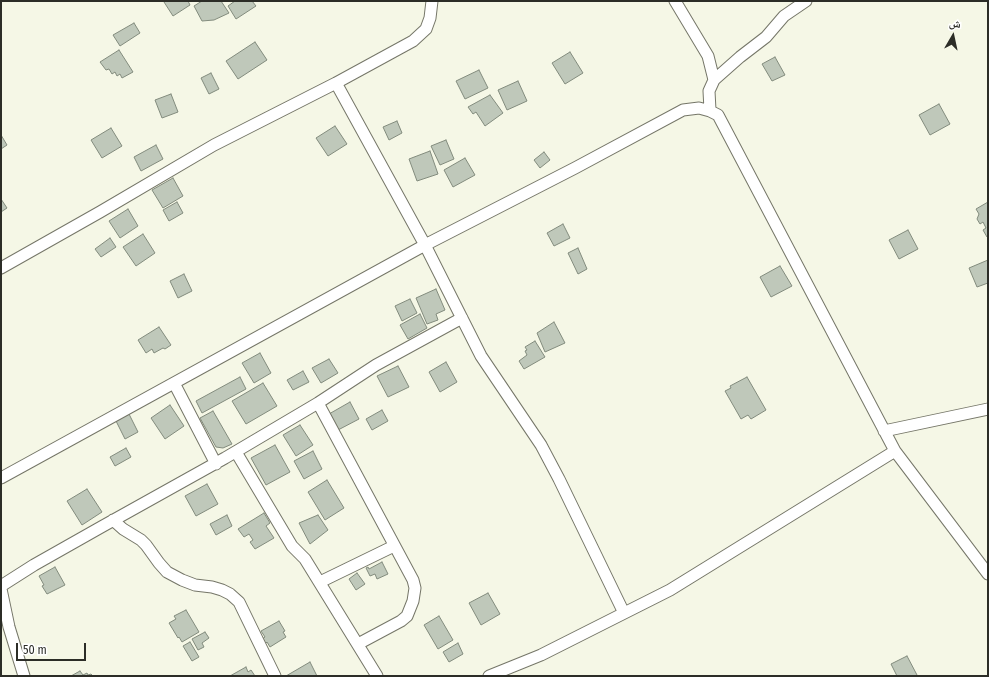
<!DOCTYPE html>
<meta charset="utf-8">
<style>
body{margin:0}
#map{position:relative;width:989px;height:677px;overflow:hidden;background:#f5f7e6;font-family:"Fira Sans Condensed","Noto Naskh Arabic",sans-serif}
canvas{display:block}
.frame{position:absolute;inset:0;border:2px solid #2c2d27;pointer-events:none}
.north{position:absolute;left:933px;top:16px;width:40px;height:40px;-webkit-text-stroke:3px #fff;paint-order:stroke;rotate:9deg;font-size:11px;font-weight:700;line-height:16px;text-align:center;color:#2c2d27}
.north::after{content:'';display:block;margin:auto;width:14px;height:18px;background:#2c2d27;clip-path:polygon(50% 0,100% 100%,50% 72%,0 100%)}
.scale{position:absolute;left:16px;top:643px;width:70px;height:18px;box-sizing:border-box;border:2px solid #2c2d27;border-top:0;padding-left:5px;font-size:12px;line-height:14px;white-space:nowrap;color:#2c2d27;-webkit-text-stroke:3px #fff;paint-order:stroke}
</style>
<div id="map">
<canvas width="989" height="677"></canvas>
<div class="frame"></div>
<div class="north">ش</div>
<div class="scale">50 m</div>
</div>
<script>
const ctx = document.querySelector('canvas').getContext('2d');
ctx.lineJoin = 'round';
function fillPath(path, color) {
  ctx.fillStyle = color;
  ctx.fill(path, 'evenodd');
}
function toPath(rows) {
  const path = new Path2D();
  for (const r of rows) {
    path.moveTo(r[0], r[1]);
    for (let i = 2; i < r.length; i += 2) path.lineTo(r[i], r[i + 1]);
  }
  return path;
}
function strokePath(path, color, width, dash) {
  ctx.strokeStyle = color;
  ctx.lineWidth = width;
  ctx.lineCap = dash ? 'butt' : 'round';
  ctx.setLineDash(dash || []);
  ctx.stroke(path);
}
const building = toPath([
 [166,1,188,1,190,5,173,16,164,2,166,1],
 [202,1,221,1,229,13,214,20,202,21,194,6,202,1],
 [235,1,252,1,256,6,236,19,228,6,235,1],
 [134,23,140,33,120,46,113,35,134,23],
 [255,42,267,60,238,79,226,61,255,42],
 [119,50,133,72,122,78,120,74,117,76,115,72,112,74,109,69,106,70,100,62,119,50],
 [570,52,583,73,565,84,552,63,570,52],
 [775,57,785,75,772,81,762,64,775,57],
 [479,70,488,88,465,99,456,81,479,70],
 [211,73,219,89,209,94,201,78,211,73],
 [518,81,527,101,507,110,498,90,518,81],
 [171,94,178,112,162,118,155,100,171,94],
 [490,95,503,113,485,126,476,112,473,114,468,107,490,95],
 [939,104,950,124,930,135,919,115,939,104],
 [397,121,402,133,389,140,383,127,397,121],
 [335,126,347,144,328,156,316,138,335,126],
 [111,128,122,146,102,158,91,140,111,128],
 [1,135,7,145,1,149,1,135],
 [446,140,454,159,440,165,431,146,446,140],
 [156,145,163,159,141,171,134,157,156,145],
 [430,151,438,174,417,181,409,159,430,151],
 [544,152,550,160,540,168,534,160,544,152],
 [465,158,475,175,453,187,444,170,465,158],
 [173,178,183,196,163,208,152,190,173,178],
 [1,199,7,208,1,212,1,199],
 [177,202,183,213,169,221,163,210,177,202],
 [988,202,988,237,987,237,983,230,986,228,983,222,980,224,977,219,979,214,976,209,988,202],
 [128,209,138,226,120,238,109,221,128,209],
 [563,224,570,238,554,246,547,233,563,224],
 [908,230,918,249,899,259,889,240,908,230],
 [143,234,155,253,136,266,123,247,143,234],
 [110,238,116,247,101,257,95,249,110,238],
 [578,248,587,269,578,274,568,253,578,248],
 [988,260,988,283,977,287,969,268,988,260],
 [780,266,792,286,771,297,760,277,780,266],
 [184,274,192,291,178,298,170,281,184,274],
 [436,289,445,310,436,314,438,320,427,324,416,298,436,289],
 [410,299,417,313,402,321,395,306,410,299],
 [420,314,427,328,408,339,400,325,420,314],
 [554,322,565,343,545,352,537,333,554,322],
 [159,327,171,345,165,349,163,348,154,353,152,349,146,353,138,340,159,327],
 [535,341,545,357,524,369,519,361,527,355,525,351,527,350,525,347,535,341],
 [260,353,271,373,254,383,242,363,260,353],
 [329,359,338,373,321,383,312,368,329,359],
 [446,362,457,382,440,392,429,372,446,362],
 [398,366,409,387,388,397,377,376,398,366],
 [303,371,309,382,293,390,287,380,303,371],
 [240,377,246,389,202,413,196,401,240,377],
 [747,377,766,410,751,419,748,415,741,419,725,391,731,388,730,386,747,377],
 [263,383,277,406,246,424,232,401,263,383],
 [350,402,359,419,338,430,329,414,350,402],
 [170,405,184,426,165,439,151,418,170,405],
 [382,410,388,421,372,430,366,419,382,410],
 [213,411,232,444,223,448,216,447,200,418,213,411],
 [129,414,138,432,125,439,116,421,129,414],
 [300,425,313,445,296,456,283,435,300,425],
 [275,445,290,472,266,485,251,458,275,445],
 [126,448,131,457,115,466,110,457,126,448],
 [313,451,322,469,304,479,294,461,313,451],
 [327,480,344,508,325,520,308,492,327,480],
 [207,484,218,504,196,516,185,496,207,484],
 [87,489,102,512,82,525,67,501,87,489],
 [264,513,270,523,266,526,274,538,255,549,250,542,253,540,249,534,244,537,238,529,264,513],
 [227,515,232,526,216,535,210,524,227,515],
 [318,515,328,530,310,544,299,523,318,515],
 [382,562,388,574,377,579,375,574,370,576,366,568,368,567,369,569,382,562],
 [55,567,65,585,47,594,42,586,44,585,39,576,55,567],
 [357,573,365,584,356,590,349,579,357,573],
 [488,593,500,614,481,625,469,603,488,593],
 [186,610,199,632,182,642,179,637,178,638,169,623,176,619,174,616,186,610],
 [439,616,453,640,438,649,424,625,439,616],
 [279,621,285,631,283,632,286,637,270,647,267,642,265,644,262,639,265,637,261,631,279,621],
 [205,632,209,638,202,643,204,647,198,650,192,639,205,632],
 [190,642,199,657,192,661,183,646,190,642],
 [458,643,463,654,449,662,443,652,458,643],
 [907,656,917,675,916,676,897,676,891,664,907,656],
 [310,662,317,676,286,676,310,662],
 [246,667,248,672,251,670,255,676,230,676,246,667],
 [80,671,83,675,87,673,88,675,91,674,93,676,71,676,80,671]
]);
fillPath(building, '#bfc8ba');
strokePath(building, '#828b7d', 1);
const minor = toPath([
 [675,1,708,56,714,80],
 [336,83,425,245,481,356,541,445,559,479,624,613],
 [710,110,709,91,714,80,740,57,766,37,784,16,806,1],
 [1,268,100,212,214,145,336,83,413,41,426,29,430,18,432,1],
 [174,383,216,464],
 [318,403,413,580,415,588,413,601,407,616,401,621,358,644],
 [884,431,988,409],
 [236,452,292,546,305,559,377,676],
 [1,478,425,245,575,168,683,110,699,108,710,111,718,115,895,451,988,574],
 [113,520,123,529,141,540,146,545,159,563,167,572,182,580,195,585,212,587,222,590,230,594,239,602,275,676],
 [320,582,394,546],
 [1,586,34,565,103,526,225,458,318,403,376,365,462,318],
 [1,589,9,627,24,676],
 [489,676,541,655,670,590,895,451]
]);
strokePath(minor, '#757668', 13);
strokePath(minor, '#fff', 11);
</script>
